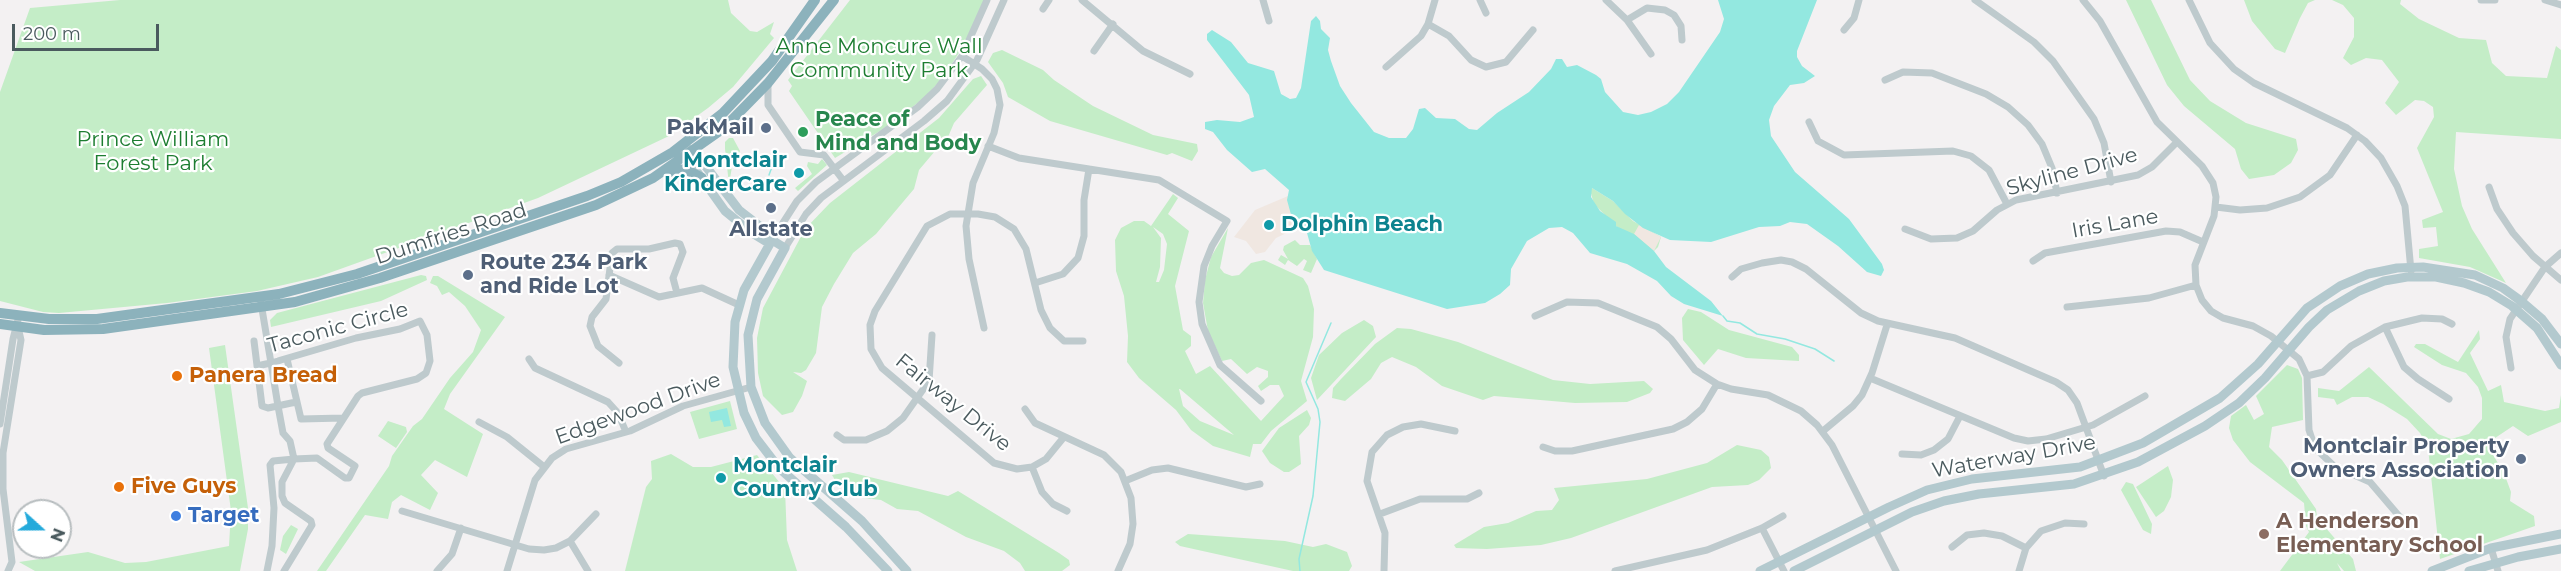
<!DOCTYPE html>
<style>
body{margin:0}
#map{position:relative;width:2561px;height:571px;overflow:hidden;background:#f3f1f2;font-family:Montserrat,sans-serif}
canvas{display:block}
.north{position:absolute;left:12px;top:499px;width:60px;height:60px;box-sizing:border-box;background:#fff;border:2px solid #b7bdbf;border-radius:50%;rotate:111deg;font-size:16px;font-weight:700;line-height:24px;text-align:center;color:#4a5a5e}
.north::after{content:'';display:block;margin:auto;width:21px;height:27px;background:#24aadb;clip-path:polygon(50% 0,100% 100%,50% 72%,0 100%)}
.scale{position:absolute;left:12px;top:24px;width:147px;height:27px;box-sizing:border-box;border:3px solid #4a5a5e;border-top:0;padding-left:8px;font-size:18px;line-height:21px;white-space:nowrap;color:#4a5a5e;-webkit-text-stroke:4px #fff;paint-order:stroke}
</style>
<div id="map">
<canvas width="2561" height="571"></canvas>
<div class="north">N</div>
<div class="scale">200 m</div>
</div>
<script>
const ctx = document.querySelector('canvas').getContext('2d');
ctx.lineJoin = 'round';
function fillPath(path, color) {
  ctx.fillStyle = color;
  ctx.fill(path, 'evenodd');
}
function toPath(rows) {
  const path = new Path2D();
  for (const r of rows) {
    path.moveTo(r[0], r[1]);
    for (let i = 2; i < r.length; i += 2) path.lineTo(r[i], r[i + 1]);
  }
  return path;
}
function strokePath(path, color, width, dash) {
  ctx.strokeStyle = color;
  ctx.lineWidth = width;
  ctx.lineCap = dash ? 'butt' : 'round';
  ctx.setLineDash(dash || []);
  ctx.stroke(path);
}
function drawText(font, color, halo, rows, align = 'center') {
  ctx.font = font + ' Montserrat,sans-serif';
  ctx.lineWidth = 4.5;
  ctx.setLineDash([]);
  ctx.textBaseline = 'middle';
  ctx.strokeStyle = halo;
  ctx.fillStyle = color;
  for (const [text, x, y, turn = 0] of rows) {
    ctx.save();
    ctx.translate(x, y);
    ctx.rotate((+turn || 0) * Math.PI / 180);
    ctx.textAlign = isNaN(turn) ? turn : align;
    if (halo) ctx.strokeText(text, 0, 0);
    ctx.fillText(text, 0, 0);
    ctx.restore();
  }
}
fillPath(toPath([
 [120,0,728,0,731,13,750,31,757,32,774,22,770,34,774,38,733,87,708,108,669,136,538,198,318,277,257,291,167,303,59,313,43,312,0,301,0,92,30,8],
 [850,0,985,0,966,42,942,79,923,99,880,131,835,158,789,91,792,86,788,80],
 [2126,0,2151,0,2190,80,2210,101,2246,123,2296,139,2298,150,2291,163,2274,175,2249,179,2241,169,2235,149,2184,106,2167,85],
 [2244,0,2315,0,2308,3,2300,18,2285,53,2275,49,2252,21],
 [2332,0,2401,0,2400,4,2419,19,2459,38,2486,40,2492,63,2506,76,2547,78,2556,46,2561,50,2561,139,2456,132,2454,169,2462,206,2472,229,2506,283,2470,267,2419,258,2419,249,2438,246,2436,227,2423,228,2422,220,2443,212,2417,148,2434,117,2433,107,2424,101,2415,100,2396,115,2385,103,2399,82,2382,60,2366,58,2351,65,2343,58,2354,37,2354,18,2343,5],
 [1002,50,1043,70,1054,80,1093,106,1153,135,1197,144,1198,151,1192,161,1172,153,1167,155,1050,121,1008,97,1003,83,988,62,993,53],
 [981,76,987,85,954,123,948,137,936,145,935,151,919,170,914,189,876,234,853,253,834,284,822,307,816,353,806,370,801,373,793,372,807,381,802,396,793,412,782,415,763,396,758,373,757,338,763,308,805,229,830,203,939,118,973,79],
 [729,138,733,138,740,151,732,167,729,184,725,149,725,142],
 [822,159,827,165,798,191,795,188,812,174,807,166,808,162,818,164],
 [1592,188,1613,201,1633,221,1661,237,1658,247,1654,251,1616,226,1594,204,1590,190],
 [1173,194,1178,198,1168,214,1189,231,1175,286,1183,330,1191,336,1191,346,1185,351,1196,374,1210,366,1261,421,1284,396,1279,385,1270,385,1261,391,1258,386,1268,377,1268,371,1257,367,1247,374,1231,359,1222,361,1208,331,1203,303,1205,280,1211,257,1228,228,1220,268,1224,273,1232,276,1239,275,1251,263,1264,260,1303,278,1308,286,1314,309,1313,337,1301,381,1307,401,1271,431,1261,444,1253,444,1250,457,1213,446,1191,430,1176,410,1139,378,1127,362,1128,336,1124,296,1116,271,1115,240,1121,228,1134,221,1144,221,1151,226],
 [1153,227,1163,234,1167,244,1164,270,1159,282,1156,282,1160,267,1161,238],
 [1179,389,1180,389,1234,435,1200,421,1183,406],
 [1295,240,1300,245,1310,245,1317,259,1311,273,1303,270,1307,261,1304,259,1297,266,1288,260,1285,265,1278,260,1281,255,1288,259,1283,250,1284,246],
 [421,275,426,276,427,280,381,301,271,327,270,320,277,313],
 [433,276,438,276,505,317,450,394,444,409,483,434,467,477,435,460,421,475,438,493,430,510,401,495,392,502,388,519,365,515,326,571,317,571,389,466,392,456,413,426,422,419,450,378,473,352,481,330,465,306,449,292,442,295,437,286,430,283],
 [1688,309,1701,312,1729,330,1792,347,1799,355,1799,361,1746,358,1718,349,1704,365,1683,340,1682,318],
 [1364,320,1373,326,1376,337,1317,400,1311,378,1319,355,1342,333],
 [1397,328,1411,329,1458,342,1553,380,1590,384,1644,381,1653,389,1650,393,1627,402,1575,403,1494,396,1483,400,1442,386,1416,367,1392,357,1381,363,1371,379,1345,401,1332,398,1333,388,1341,379,1375,344],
 [2479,330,2480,339,2470,353,2488,391,2501,385,2504,402,2545,411,2559,408,2561,395,2561,422,2528,436,2513,426,2495,438,2490,450,2504,473,2511,492,2510,501,2534,516,2535,526,2440,559,2428,448,2420,433,2407,419,2383,404,2368,397,2352,397,2337,405,2334,399,2318,397,2318,388,2339,391,2369,367,2438,434,2451,439,2469,434,2482,419,2482,398,2478,387,2466,373,2442,365,2414,347,2416,344,2425,344,2458,362],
 [225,345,248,508,248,529,240,571,35,571,19,562,88,552,125,563,146,562,229,546,231,511,209,348],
 [2287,365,2298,369,2302,378,2303,420,2272,427,2269,447,2282,460,2316,509,2317,518,2353,559,2356,571,2344,571,2337,563,2341,571,2280,571,2309,532,2306,526,2304,503,2250,462,2233,440,2229,428,2231,416,2246,405,2254,420,2264,414,2256,396],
 [730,401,737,429,699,439,690,412],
 [1307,410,1311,418,1309,425,1299,436,1301,464,1289,472,1284,472,1270,463,1262,451,1279,428],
 [388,421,406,427,407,432,396,448,378,436],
 [1737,445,1761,450,1769,457,1771,468,1759,480,1748,485,1712,487,1571,538,1541,545,1487,549,1456,548,1454,545,1484,527,1508,523,1536,511,1552,510,1559,500,1554,488,1647,479,1707,463],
 [671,454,693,467,711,467,757,455,785,489,787,540,797,571,625,571,646,487,652,479,651,461],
 [2168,466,2173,480,2171,497,2164,511,2156,517,2136,487],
 [849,472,948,496,958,491,1059,553,1069,560,1070,565,1062,571,1025,571,1020,563,1004,551,966,537,918,511,897,509,881,500,863,498,835,480,832,475],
 [2126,482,2133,484,2152,524,2151,534,2143,530,2121,490],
 [291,525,298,529,286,554,280,550,283,536],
 [1188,534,1285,541,1313,547,1326,544,1347,552,1352,566,1349,571,1293,571,1180,546,1175,542]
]), '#c4edc7');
fillPath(toPath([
 [1288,196,1293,222,1297,228,1276,238,1265,252,1256,254,1246,241,1234,237,1255,210],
 [1639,225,1661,237,1654,251,1634,234]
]), '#f0e7e1');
fillPath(toPath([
 [1718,0,1817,0,1797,51,1797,57,1802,66,1815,76,1804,83,1790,85,1774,106,1769,120,1771,136,1795,172,1849,219,1882,264,1884,270,1881,276,1867,272,1838,246,1807,224,1790,222,1780,226,1759,227,1711,242,1670,240,1643,228,1625,214,1613,201,1592,188,1591,197,1600,211,1616,222,1616,226,1634,234,1654,251,1666,267,1711,301,1723,316,1684,304,1671,296,1657,281,1627,264,1590,253,1573,233,1562,227,1549,228,1527,241,1511,269,1510,285,1500,294,1485,303,1447,309,1324,270,1312,251,1307,233,1302,226,1297,228,1293,222,1287,200,1289,190,1265,169,1252,172,1227,150,1213,132,1205,129,1205,122,1217,120,1240,122,1254,117,1249,95,1207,40,1207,34,1212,30,1231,42,1248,63,1274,71,1281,94,1290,99,1296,98,1301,88,1311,21,1316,16,1320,21,1321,29,1330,38,1328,50,1331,61,1340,86,1351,103,1374,132,1389,138,1406,138,1413,129,1419,109,1425,108,1436,118,1455,119,1469,129,1477,130,1497,113,1529,92,1551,69,1556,59,1562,59,1567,67,1577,65,1596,75,1601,79,1605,92,1623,112,1638,115,1651,112,1667,104,1679,92,1720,32,1724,19],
 [727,408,731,426,724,427,722,420,711,422,709,412]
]), '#93e8e0');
strokePath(toPath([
 [769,175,773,164],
 [1723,316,1727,321,1740,323,1757,334,1785,339,1815,349,1834,361],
 [1300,571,1299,559,1313,496,1320,422,1318,409,1306,382,1331,323]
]), '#93e8e0', 1.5);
strokePath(toPath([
 [1082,0,1143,51,1190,74],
 [1263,0,1269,21],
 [1480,0,1486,13],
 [1606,0,1627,20,1651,54],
 [1975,0,2034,42,2053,61,2094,119,2104,143,2111,182],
 [2083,0,2100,21,2157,122,2202,166,2213,183,2216,197,2214,216,2195,265,2196,285,2202,300,2211,311,2223,318,2253,326,2271,336,2299,359,2307,376,2309,430,2315,448,2334,466,2370,482,2405,523],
 [2189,0,2210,43,2234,69,2254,83,2347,128,2365,141,2381,158,2397,186,2405,206,2411,271],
 [2481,0,2495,0],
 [2545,0,2561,5],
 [1043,9,1049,0],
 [1627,20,1647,8,1665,10,1674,15,1681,26,1682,40],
 [1428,24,1449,36,1471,60,1486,67,1506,62,1533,30],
 [1844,30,1854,18,1859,0],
 [1094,51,1113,24],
 [962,56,982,69,992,79,997,89,1000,105,994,133,973,183,966,226,969,259,984,328],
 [1386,67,1421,36,1428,24,1435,0],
 [1885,80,1903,72,1932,73,1986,94,2008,107,2028,125,2042,144,2052,168,2057,193],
 [768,86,768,105,800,152,824,155,843,180],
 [1809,122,1818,141,1844,155,1953,151,1971,156,1989,170,2007,204],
 [988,146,1019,158,1159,180,1227,221,1212,246,1204,266,1199,302,1202,324,1220,365,1261,401],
 [2489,187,2497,209,2513,233,2533,256,2561,280],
 [2216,207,2240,210,2267,208,2300,197,2330,175,2357,135],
 [1905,229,1931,239,1957,238,1973,231,1997,210,2016,200,2138,175,2152,167,2177,142],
 [772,240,797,201,816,182,918,107,937,89,962,56,987,0],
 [785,248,806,214,821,198,924,121,947,101,977,60,1004,0],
 [2033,261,2045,253,2166,231,2180,232,2203,242],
 [609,275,659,297,702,288,739,305],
 [1732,277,1741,269,1762,263,1781,260,1792,262,1806,269,1861,313,1878,321,1955,338,2056,382,2068,390,2077,403,2104,476],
 [1035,283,1063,274,1078,258,1084,236,1084,200,1089,169],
 [2067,307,2149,298,2196,285],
 [1535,316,1567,302,1598,303,1657,327,1671,339,1695,370,1717,384,1731,389,1768,395,1801,411,1817,425,1832,445,1896,571],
 [2385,327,2404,367,2418,379,2449,399],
 [254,341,262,406,268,408,296,402],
 [287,359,301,419,343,418],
 [529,359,535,368,608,402,618,413,626,432],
 [619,363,598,346,590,326,592,317,606,299,612,253,617,249,649,249,675,243,680,244,683,252,673,278,677,293],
 [257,366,266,364,271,363,278,361,281,360,356,338,400,329,420,321,427,335,430,361,426,373,417,379,362,393,358,396,327,444,328,448,355,466,349,478,345,478,317,458,294,459,290,441,283,433,278,406,271,363,261,303],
 [2511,368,2506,337,2510,319,2545,267,2561,253],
 [2307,376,2323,372,2351,346,2385,327,2422,318,2442,319,2452,324],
 [1870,378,2014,438,2028,441,2046,439,2093,425,2145,396],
 [1025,409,1035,423,1104,455,1121,472,1131,498,1133,524,1130,544,1118,571],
 [479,422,507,437,543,466],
 [0,424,13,339,19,316],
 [1823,431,1853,406,1862,395,1872,373,1887,325],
 [837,435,844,440,866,440,887,431,903,418,929,381,932,335],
 [1064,437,1046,459,1032,467,1017,469,994,463,882,368,871,349,870,325,875,311,927,226,950,214,978,214,995,217,1014,229,1026,249,1041,310,1050,328,1064,341,1083,341],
 [1543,447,1555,451,1572,451,1673,429,1687,422,1702,409,1717,384],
 [1902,454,1921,455,1934,450,1948,439,1960,416],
 [1032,467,1042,492,1053,504,1067,511],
 [1125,481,1152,470,1168,468,1246,487,1260,484],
 [402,511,529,549,544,550,556,548,570,541,596,514],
 [1380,514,1420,499,1467,499,1479,493],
 [1762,528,1784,571],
 [570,541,588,571],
 [1952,547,1967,535,1984,533,2002,536,2026,548],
 [2491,548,2498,571],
 [8,571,12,562,3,489,3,453,21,340,18,327],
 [267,571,272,546,274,508,270,465,273,461,294,459,282,482,282,496,285,503,311,521,312,525,284,571],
 [437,571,452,554,461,528],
 [507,571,535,480,552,458,566,449,630,431,683,406,751,387],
 [1384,571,1385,533,1367,481,1372,452,1387,435,1403,427,1421,424,1455,431],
 [1615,571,1707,550,1762,528,1783,516],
 [2019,571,2026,548,2041,531,2065,523,2084,524]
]), '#becacd', 7);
strokePath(toPath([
 [687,148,701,160,739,210,770,234,772,240,785,248,757,299,748,335,751,387,765,423,790,458,862,521,907,571],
 [691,154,693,166,725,211,752,233,765,241,772,240],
 [772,240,744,290,735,322,733,367,744,413,756,438,779,468,846,527,888,571],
 [1760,571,1889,507,1927,490,1972,479,2080,467,2143,443,2220,398,2258,364,2307,308,2340,286,2368,274,2397,268,2423,267,2475,275,2503,288,2521,301,2542,319,2561,344],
 [1794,571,1912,512,1944,501,1979,494,2074,484,2138,462,2205,426,2239,403,2265,378,2309,327,2327,310,2359,291,2384,281,2407,277,2436,277,2464,283,2489,292,2512,306,2537,328,2561,365],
 [2432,571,2491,548,2561,534],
 [2469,571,2518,557,2561,549]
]), '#b3c9ce', 9);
strokePath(toPath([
 [667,173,685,169,702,178],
 [0,313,49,319,97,319,279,294,357,274,587,196,621,182,673,152,723,113,772,61,815,0],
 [0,324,44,330,103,329,295,302,380,278,596,205,653,178,724,128,768,83,834,0]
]), '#8cb2bc', 10);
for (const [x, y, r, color] of [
 [766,128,6,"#5c6f8a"],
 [803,132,6,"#2e9e5b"],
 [799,173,6,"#0f9aa8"],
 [771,208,6,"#5c6f8a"],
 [1269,225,6,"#0f9aa8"],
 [468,275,6,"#5c6f8a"],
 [177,376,6,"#e8710a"],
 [2521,459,6,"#5c6f8a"],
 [721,478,6,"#0f9aa8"],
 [119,487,6,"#e8710a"],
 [176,516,6,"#3f7fe0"],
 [2264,534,6,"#8d6e63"]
]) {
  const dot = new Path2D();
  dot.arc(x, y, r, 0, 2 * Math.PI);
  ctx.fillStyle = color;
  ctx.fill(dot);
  strokePath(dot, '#fff', 2);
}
drawText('21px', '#1d7d31', '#fff', [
 ["Anne Moncure Wall",879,47],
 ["Community Park",879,71],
 ["Prince William",153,140],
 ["Forest Park",153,164]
]);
drawText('bold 21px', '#27864d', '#fff', [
 ["Peace of",815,120],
 ["Mind and Body",815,144]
], 'left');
drawText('bold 21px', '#4e5e75', '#fff', [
 ["PakMail",754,128],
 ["Allstate",771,230,"center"],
 ["Route 234 Park",480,263,"left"],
 ["and Ride Lot",480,287,"left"],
 ["Montclair Property",2509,447],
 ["Owners Association",2509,471]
], 'right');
drawText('bold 21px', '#0d838f', '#fff', [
 ["Montclair",787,161,"right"],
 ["KinderCare",787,185,"right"],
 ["Dolphin Beach",1281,225],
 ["Montclair",733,466],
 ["Country Club",733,490]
], 'left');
drawText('21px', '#4a5a5e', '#fff', [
 ["Skyline Drive",2072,172,-15],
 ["Iris Lane",2115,224,-10],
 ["Dumfries Road",451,234,-18],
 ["Taconic Circle",338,328,-15],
 ["Fairway Drive",953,403,39],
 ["Edgewood Drive",638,409,-20],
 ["Waterway Drive",2014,457,-10]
]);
drawText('bold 21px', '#c56008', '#fff', [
 ["Panera Bread",189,376],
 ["Five Guys",131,487]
], 'left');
drawText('bold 21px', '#366cbe', '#fff', [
 ["Target",188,516]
], 'left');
drawText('bold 21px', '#785e54', '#fff', [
 ["A Henderson",2276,522],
 ["Elementary School",2276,546]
], 'left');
</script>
